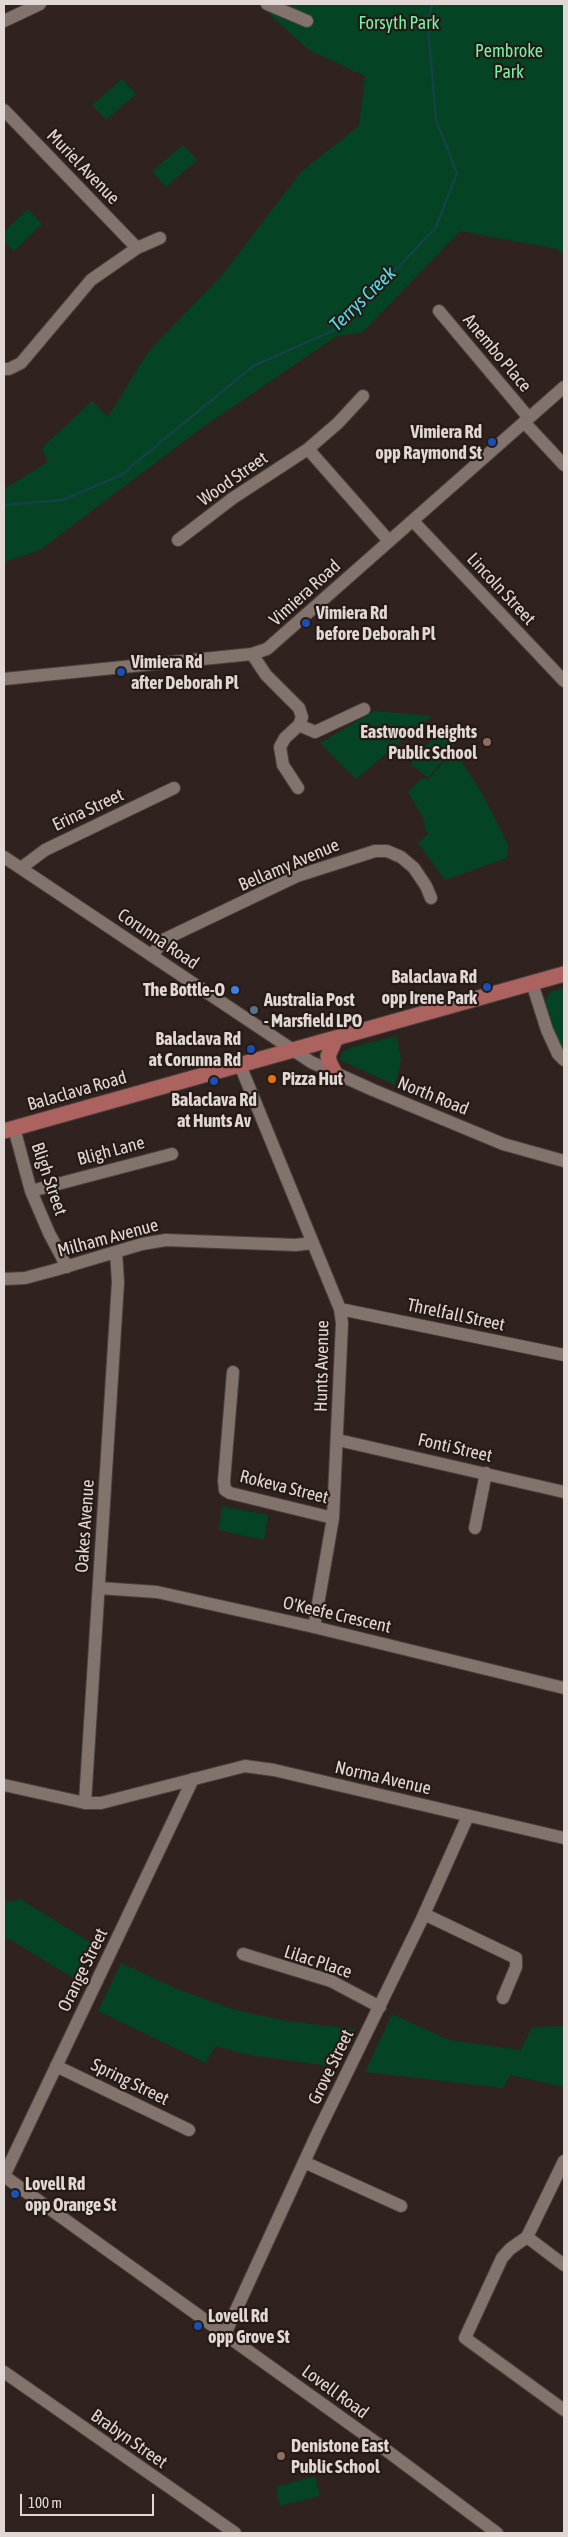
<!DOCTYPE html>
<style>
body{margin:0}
#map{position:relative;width:568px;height:2537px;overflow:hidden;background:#30231f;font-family:"Asap Condensed",sans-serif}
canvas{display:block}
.frame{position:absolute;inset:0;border:5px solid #e1d8d5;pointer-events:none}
.scale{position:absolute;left:20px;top:2494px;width:134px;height:22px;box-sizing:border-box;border:2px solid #e1d8d5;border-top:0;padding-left:6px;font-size:15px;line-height:18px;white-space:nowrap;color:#e1d8d5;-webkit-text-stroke:4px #261a15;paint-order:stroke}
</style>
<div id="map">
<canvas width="568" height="2537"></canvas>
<div class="frame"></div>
<div class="scale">100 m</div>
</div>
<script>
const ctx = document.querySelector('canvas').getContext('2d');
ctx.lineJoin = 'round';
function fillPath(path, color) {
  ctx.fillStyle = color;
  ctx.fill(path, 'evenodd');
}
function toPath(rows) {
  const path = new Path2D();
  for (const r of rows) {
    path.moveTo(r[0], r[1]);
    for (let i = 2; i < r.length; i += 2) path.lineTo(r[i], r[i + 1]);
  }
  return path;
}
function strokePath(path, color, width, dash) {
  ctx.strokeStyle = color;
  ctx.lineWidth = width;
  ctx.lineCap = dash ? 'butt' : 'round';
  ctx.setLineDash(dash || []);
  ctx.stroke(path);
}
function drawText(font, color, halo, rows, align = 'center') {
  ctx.font = font + ' "Asap Condensed",sans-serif';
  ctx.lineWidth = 4.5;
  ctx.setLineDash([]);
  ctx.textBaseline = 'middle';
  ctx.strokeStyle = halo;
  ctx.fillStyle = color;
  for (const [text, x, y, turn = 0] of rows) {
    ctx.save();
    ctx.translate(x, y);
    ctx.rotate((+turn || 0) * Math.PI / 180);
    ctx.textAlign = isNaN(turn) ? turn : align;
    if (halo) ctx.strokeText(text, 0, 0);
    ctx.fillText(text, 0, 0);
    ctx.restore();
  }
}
fillPath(toPath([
 [258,4,564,4,564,255,557,249,460,231,363,332,337,336,203,427,40,550,4,562,4,489,48,462,42,448,92,401,108,417,148,352,223,274,302,171,359,126,365,76,309,50],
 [122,79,136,94,106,120,92,105],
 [183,145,197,160,166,187,152,171],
 [28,209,42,224,14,251,4,241,4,232],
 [374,711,432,716,356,779,320,743],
 [438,732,455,746,428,778,411,764],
 [454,750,480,790,508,844,507,858,445,880,418,843,428,834,424,826,425,821,408,792,422,778,428,780],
 [564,988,564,1053,554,1034,545,1000,550,992],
 [397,1036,401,1061,395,1085,340,1060,342,1052,352,1047],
 [222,1506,268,1515,264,1540,219,1530],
 [20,1899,98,1947,80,1982,4,1936,4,1903],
 [121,1963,175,1988,232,2009,286,2021,355,2029,337,2067,249,2055,215,2046,206,2063,98,2011],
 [392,2014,449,2040,521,2050,532,2027,564,2026,564,2087,510,2075,503,2088,365,2072],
 [315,2476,320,2496,280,2506,276,2487]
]), '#054325');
strokePath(toPath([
 [4,505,63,500,121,475,253,366,337,329,391,275,436,227,457,173,436,120,428,25,432,4]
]), '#154245', 2.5);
const minor = toPath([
 [267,4,307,21],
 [4,21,40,4],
 [4,110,137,248],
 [439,311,529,418],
 [4,369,9,369,21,363,91,280,137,248,160,238],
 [524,422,564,465],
 [308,449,389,541],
 [413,521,564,681],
 [178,540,233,498,308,449,338,423,363,396],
 [252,654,266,675,299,708,302,717,299,725,285,738,280,747,283,765,298,788],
 [4,679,252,654,267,649,564,387],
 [299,725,315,732,364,709],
 [4,857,311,1062,373,1090,503,1144,564,1161],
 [21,868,45,850,174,788],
 [152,956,163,940,297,876,375,851,387,851,401,857,414,868,426,886,431,898],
 [532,983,547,1030,558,1054,564,1060],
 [240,1065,340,1309,342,1323,333,1518,314,1627],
 [14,1128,31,1191,49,1233,67,1267],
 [31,1191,172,1154],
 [4,1279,25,1278,55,1270,142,1244,166,1240,296,1245,312,1243],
 [340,1309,564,1355],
 [233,1372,224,1481,225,1490,230,1493,333,1518],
 [338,1440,564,1492],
 [475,1528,486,1473],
 [99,1588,157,1592,314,1627,564,1688],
 [4,1785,85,1803,101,1803,245,1766,274,1770,564,1838],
 [85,1803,118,1282,116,1252],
 [424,1914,516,1958,516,1967,503,1998],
 [243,1954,331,1981,380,2007],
 [56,2066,189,2130],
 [564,2161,527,2237,510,2249,502,2258,465,2338,564,2410],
 [304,2162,401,2206],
 [4,2176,378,2444,497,2533],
 [4,2176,193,1779],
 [527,2237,564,2265],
 [225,2334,317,2134,421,1921,468,1816],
 [4,2372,235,2533]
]);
const major = toPath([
 [335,1073,330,1064,328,1056,336,1038],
 [4,1131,564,974]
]);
strokePath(minor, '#4c413d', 14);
strokePath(major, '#4c413d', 17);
strokePath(minor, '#83736d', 12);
strokePath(major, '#ac635f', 15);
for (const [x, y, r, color] of [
 [492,442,5,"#1a4fb4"],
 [306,623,5,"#1a4fb4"],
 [121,672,5,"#1a4fb4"],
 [487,742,5,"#8d6e63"],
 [487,987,5,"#1a4fb4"],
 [235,990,5,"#3f7fe0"],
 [254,1010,5,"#5c6f8a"],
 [251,1049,5,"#1a4fb4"],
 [272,1079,5,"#e8710a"],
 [214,1081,5,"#1a4fb4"],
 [15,2194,5,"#1a4fb4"],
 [198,2326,5,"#1a4fb4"],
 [281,2456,5,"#8d6e63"]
]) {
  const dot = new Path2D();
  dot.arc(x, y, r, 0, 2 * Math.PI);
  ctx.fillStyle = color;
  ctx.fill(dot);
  strokePath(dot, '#261a15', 2);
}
drawText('18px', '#77f2a9', '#261a15', [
 ["Forsyth Park",399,23],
 ["Pembroke",509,51],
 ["Park",509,72]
]);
drawText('18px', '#e1d8d5', '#261a15', [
 ["Muriel Avenue",83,167,46],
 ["Anembo Place",497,353,50],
 ["Wood Street",233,479,-35],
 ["Lincoln Street",501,589,47],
 ["Vimiera Road",305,593,-42],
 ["Erina Street",88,810,-25],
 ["Bellamy Avenue",289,865,-23],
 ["Corunna Road",158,939,34],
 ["Balaclava Road",77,1091,-16],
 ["North Road",433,1096,22],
 ["Bligh Lane",111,1151,-15],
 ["Bligh Street",49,1179,71],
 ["Milham Avenue",108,1238,-15],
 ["Threlfall Street",456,1315,12],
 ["Hunts Avenue",322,1366,-89],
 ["Fonti Street",455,1448,13],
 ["Rokeva Street",284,1487,14],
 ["Oakes Avenue",85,1526,-86],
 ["O'Keefe Crescent",337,1615,13],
 ["Norma Avenue",383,1778,13],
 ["Lilac Place",318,1962,18],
 ["Orange Street",83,1970,-64],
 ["Grove Street",331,2067,-64],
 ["Spring Street",130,2082,26],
 ["Lovell Road",335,2392,36],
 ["Brabyn Street",129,2439,35]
]);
drawText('bold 18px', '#e1d8d5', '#261a15', [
 ["Vimiera Rd",482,432,"right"],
 ["opp Raymond St",482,453,"right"],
 ["Vimiera Rd",316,613],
 ["before Deborah Pl",316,634],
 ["Vimiera Rd",131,662],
 ["after Deborah Pl",131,683],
 ["Eastwood Heights",477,732,"right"],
 ["Public School",477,753,"right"],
 ["Balaclava Rd",477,977,"right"],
 ["opp Irene Park",477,998,"right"],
 ["The Bottle-O",225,990,"right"],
 ["Australia Post",264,1000],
 ["- Marsfield LPO",264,1021],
 ["Balaclava Rd",241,1039,"right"],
 ["at Corunna Rd",241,1060,"right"],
 ["Pizza Hut",282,1079],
 ["Balaclava Rd",214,1100,"center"],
 ["at Hunts Av",214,1121,"center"],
 ["Lovell Rd",25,2184],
 ["opp Orange St",25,2205],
 ["Lovell Rd",208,2316],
 ["opp Grove St",208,2337],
 ["Denistone East",291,2446],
 ["Public School",291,2467]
], 'left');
drawText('italic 19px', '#51e1eb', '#261a15', [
 ["Terrys Creek",363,299,-44]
]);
</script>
